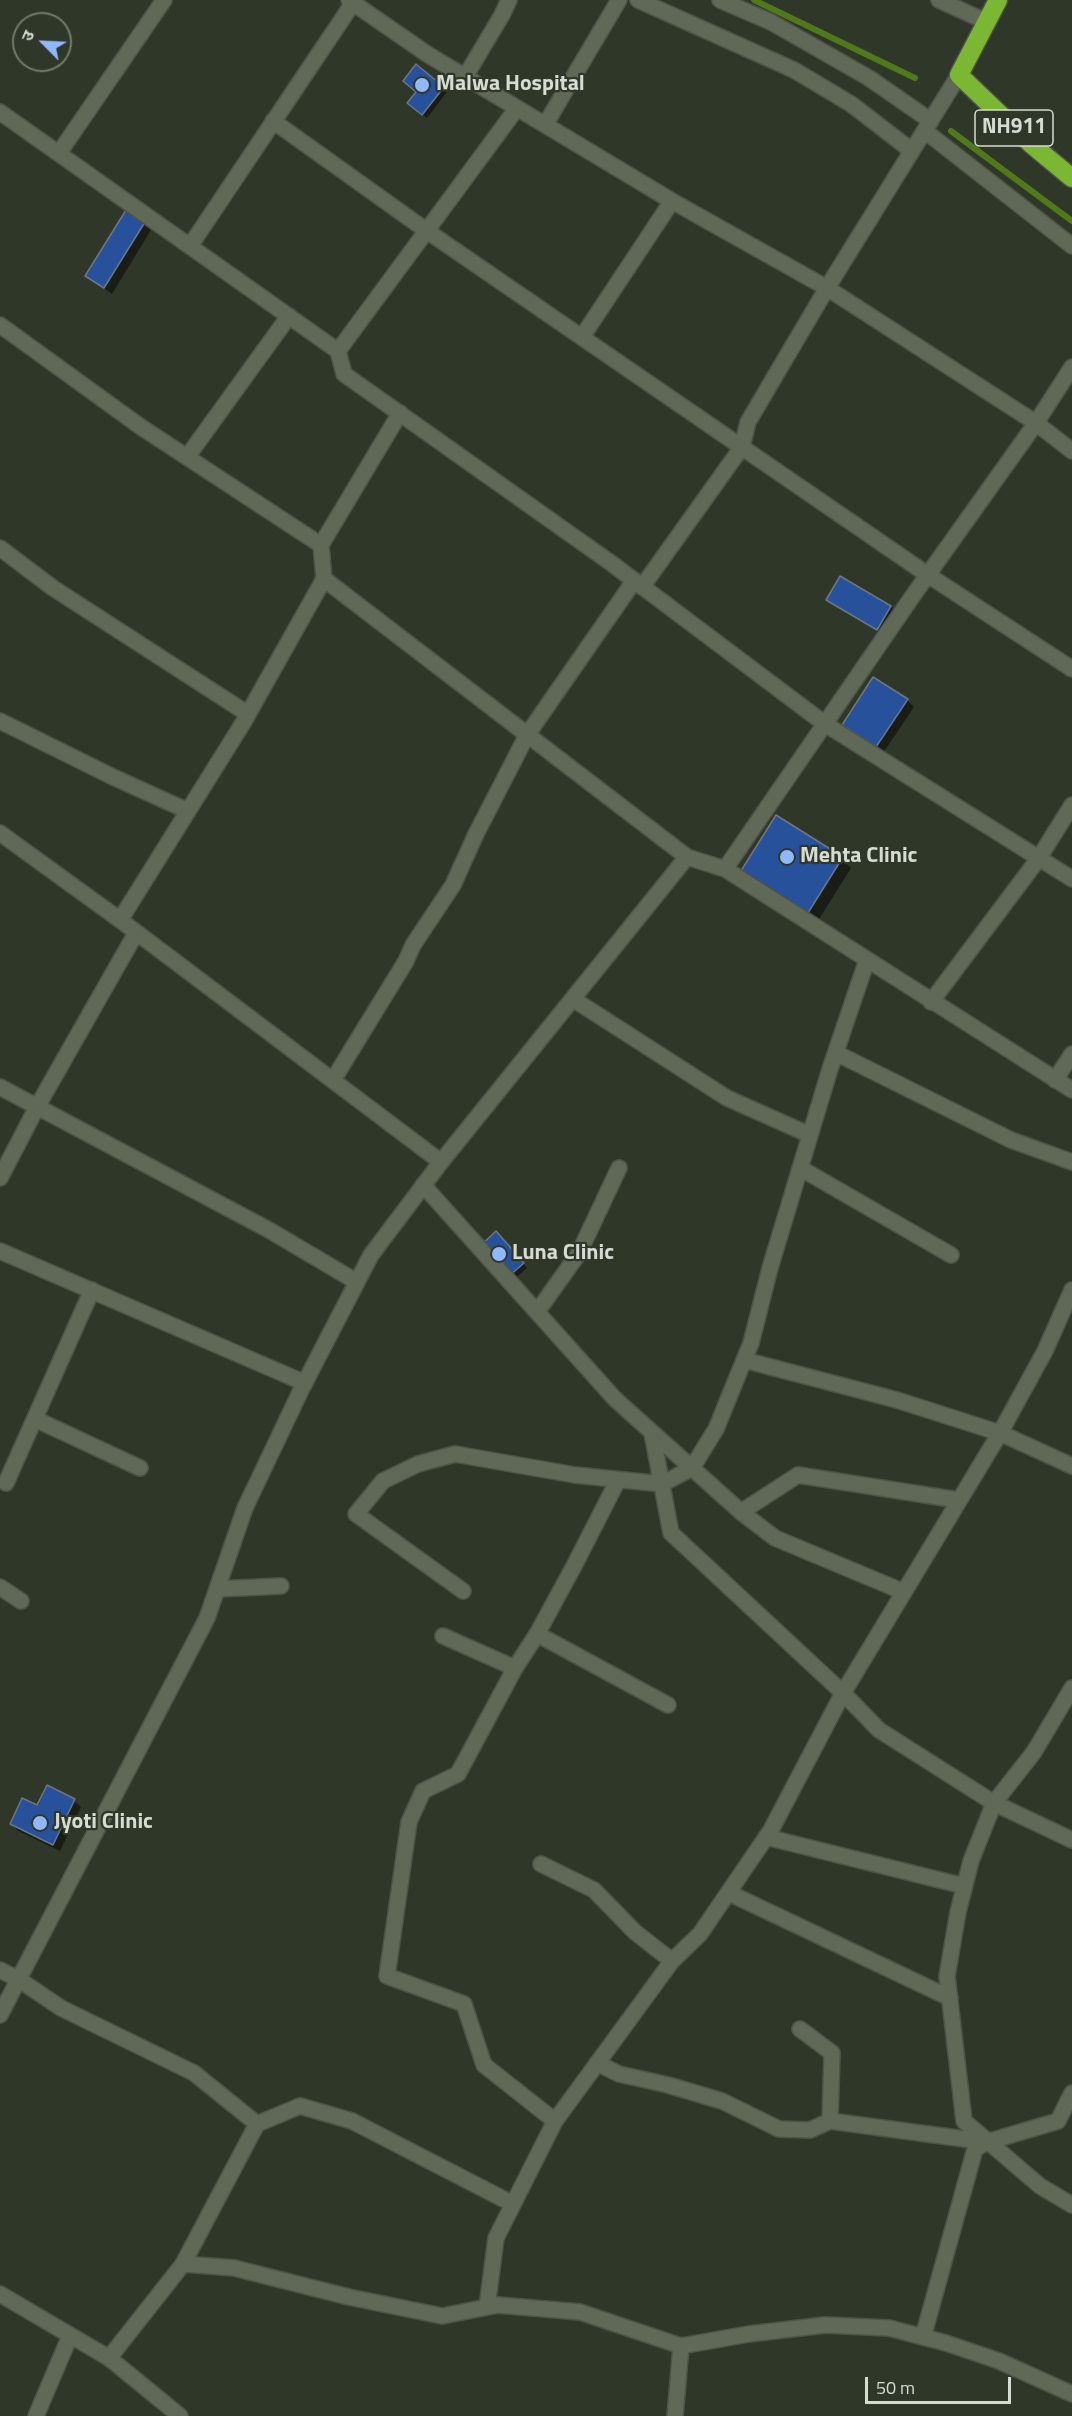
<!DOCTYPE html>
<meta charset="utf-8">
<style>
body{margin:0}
#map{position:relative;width:1072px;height:2416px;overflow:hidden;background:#2f3729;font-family:"Titillium Web","Noto Sans Devanagari",sans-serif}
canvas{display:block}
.north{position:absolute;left:12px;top:12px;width:60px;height:60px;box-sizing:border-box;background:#2f3729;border:2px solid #72796d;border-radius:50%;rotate:294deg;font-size:16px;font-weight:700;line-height:24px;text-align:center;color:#d7dcd3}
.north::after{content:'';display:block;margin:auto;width:21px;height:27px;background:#90b8fd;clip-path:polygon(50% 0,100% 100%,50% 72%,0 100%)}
.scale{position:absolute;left:865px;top:2377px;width:146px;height:27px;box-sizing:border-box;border:3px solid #d7dcd3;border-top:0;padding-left:8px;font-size:18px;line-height:21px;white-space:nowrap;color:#d7dcd3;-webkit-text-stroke:4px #2f3729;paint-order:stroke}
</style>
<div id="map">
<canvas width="1072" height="2416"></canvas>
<div class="north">उ</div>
<div class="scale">50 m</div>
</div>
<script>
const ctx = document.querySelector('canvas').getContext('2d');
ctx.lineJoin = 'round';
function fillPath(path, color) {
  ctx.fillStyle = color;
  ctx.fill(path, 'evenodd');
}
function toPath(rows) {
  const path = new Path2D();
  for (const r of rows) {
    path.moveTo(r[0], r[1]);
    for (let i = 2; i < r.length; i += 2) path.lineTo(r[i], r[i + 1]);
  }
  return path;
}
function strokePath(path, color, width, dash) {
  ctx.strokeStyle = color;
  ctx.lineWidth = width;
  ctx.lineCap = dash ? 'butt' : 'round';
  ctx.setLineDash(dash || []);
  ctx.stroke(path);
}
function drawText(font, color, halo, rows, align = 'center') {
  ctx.font = font + ' "Titillium Web",sans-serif';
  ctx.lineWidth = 4.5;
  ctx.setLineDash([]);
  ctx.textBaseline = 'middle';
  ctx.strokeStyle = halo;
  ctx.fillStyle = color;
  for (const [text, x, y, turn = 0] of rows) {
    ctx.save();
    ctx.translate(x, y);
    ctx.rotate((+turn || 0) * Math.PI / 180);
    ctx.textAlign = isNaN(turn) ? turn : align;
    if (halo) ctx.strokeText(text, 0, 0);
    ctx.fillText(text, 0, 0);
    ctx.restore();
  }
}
fillPath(toPath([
 [443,88,447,92,427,118,413,108],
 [127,212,151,230,112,294,87,276],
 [828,600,890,607,895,611,882,633],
 [907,700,914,707,883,753,843,724],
 [842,859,851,868,816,924,750,883],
 [496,1233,527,1268,512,1281],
 [74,1801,81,1807,60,1851,18,1831,11,1824,38,1807]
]), '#0007');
strokePath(toPath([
 [754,0,915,78],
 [951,131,1072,221]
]), '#50791c', 6);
const building = toPath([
 [416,64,444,87,422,115,407,103,416,92,403,81,416,64],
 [126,210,145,222,104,288,85,276,126,210],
 [840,576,891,606,877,630,826,600,840,576],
 [873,677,908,699,876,747,842,725,873,677],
 [776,815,843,857,806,916,739,874,776,815],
 [496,1231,524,1263,507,1278,479,1247,496,1231],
 [47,1785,75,1799,53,1845,10,1824,22,1798,37,1805,47,1785]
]);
fillPath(building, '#28519b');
strokePath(building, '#6c7686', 1.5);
const minor = toPath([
 [349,0,427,54,672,201,827,288,959,75],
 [638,0,794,70,851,104,912,151],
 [720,0,771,22,869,78,931,121],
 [939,0,987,22],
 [465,77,502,15,509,0],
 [0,112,338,351,517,108],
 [273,121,427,231,928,575,1072,669],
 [545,125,619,0],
 [925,131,1072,246],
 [59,153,164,0],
 [190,246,353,3],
 [0,325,141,427,321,545],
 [582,337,672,201],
 [338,351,344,374,611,563,825,724,1072,879],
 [187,457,289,316],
 [0,548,53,588,248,714],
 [324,579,321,545,400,413],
 [642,587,742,447,748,422,827,288,1036,423,1072,451],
 [0,721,113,777,188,811],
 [0,833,120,920,441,1162],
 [725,869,912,597,1036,423,1072,367],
 [120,920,243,723,324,579,687,857,725,869,1072,1090],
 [573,999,727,1098,810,1135],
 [931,1002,1039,858,1072,805],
 [836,1053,1011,1140,1072,1162],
 [333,1080,406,961,413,945,453,885,476,834,527,735,634,581],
 [1055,1080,1072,1054],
 [0,1087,269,1230,357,1282],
 [800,1168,951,1255],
 [0,1178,37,1107,136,933],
 [423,1185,615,1399,741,1512,775,1538,904,1592],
 [0,1251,305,1383],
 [537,1312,579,1253,619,1168],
 [744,1360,897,1400,1000,1433,1072,1466],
 [35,1419,140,1468],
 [652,1433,671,1533,843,1693,879,1730,994,1803,1072,1840],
 [6,1483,92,1290],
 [741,1512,798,1475,958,1500],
 [0,1587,21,1601],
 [217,1589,281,1586],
 [463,1591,356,1514,383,1481,418,1464,455,1454,575,1475,662,1484,692,1468,716,1429,751,1343,770,1268,830,1069,867,960],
 [537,1634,668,1705],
 [443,1636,515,1668,537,1634,574,1566,618,1480],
 [515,1668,458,1774,423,1791,409,1822,387,1976,464,2004,484,2065,555,2121],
 [1072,1688,1034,1752,994,1803,971,1861,958,1912,947,1976,964,2121,1040,2186,1072,2205],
 [766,1837,964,1886],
 [541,1864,594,1890,635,1932,672,1961,700,1934,771,1830,843,1693,1000,1433,1045,1351,1072,1290],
 [729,1893,950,1998],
 [0,1970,18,1979,61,2008,194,2073,257,2124],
 [0,2015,207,1618,245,1508,302,1388,371,1255,441,1162,687,857],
 [800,2029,832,2053,830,2121,987,2142],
 [597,2063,619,2074,668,2085,722,2101,779,2129,810,2130,830,2121],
 [183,2264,257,2124,300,2106,352,2121,513,2204],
 [0,2294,109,2358,180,2416],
 [487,2307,496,2238,555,2121,672,1961],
 [923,2337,975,2149,987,2142,1058,2121,1072,2093],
 [109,2358,183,2264,234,2268,349,2297,442,2316,498,2305,580,2312,681,2346,749,2334,825,2325,889,2328,946,2343,999,2361,1072,2394],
 [36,2416,70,2336],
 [675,2416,681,2346]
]);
const highway = toPath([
 [998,0,959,75,1031,144,1072,178]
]);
strokePath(minor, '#4d5447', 18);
strokePath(highway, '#4d5447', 21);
strokePath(minor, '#606858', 15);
strokePath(highway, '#7cb734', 18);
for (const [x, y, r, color] of [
 [422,85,8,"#90b8fd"],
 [787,857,8,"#90b8fd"],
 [499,1254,8,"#90b8fd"],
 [40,1823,8,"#90b8fd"]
]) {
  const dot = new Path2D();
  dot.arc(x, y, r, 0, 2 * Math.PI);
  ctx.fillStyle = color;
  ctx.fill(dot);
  strokePath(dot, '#2f3729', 2);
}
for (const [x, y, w] of [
 [1014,128,78]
]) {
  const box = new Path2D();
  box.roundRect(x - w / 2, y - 18, w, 36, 4.5);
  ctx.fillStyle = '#2f3729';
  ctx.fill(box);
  strokePath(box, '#d7dcd3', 1.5);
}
drawText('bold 21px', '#d7dcd3', null, [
 ["NH911",1014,128]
]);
drawText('bold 22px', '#d7dcd3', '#2f3729', [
 ["Malwa Hospital",436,85],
 ["Mehta Clinic",800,857],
 ["Luna Clinic",512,1254],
 ["Jyoti Clinic",54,1823]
], 'left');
</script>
